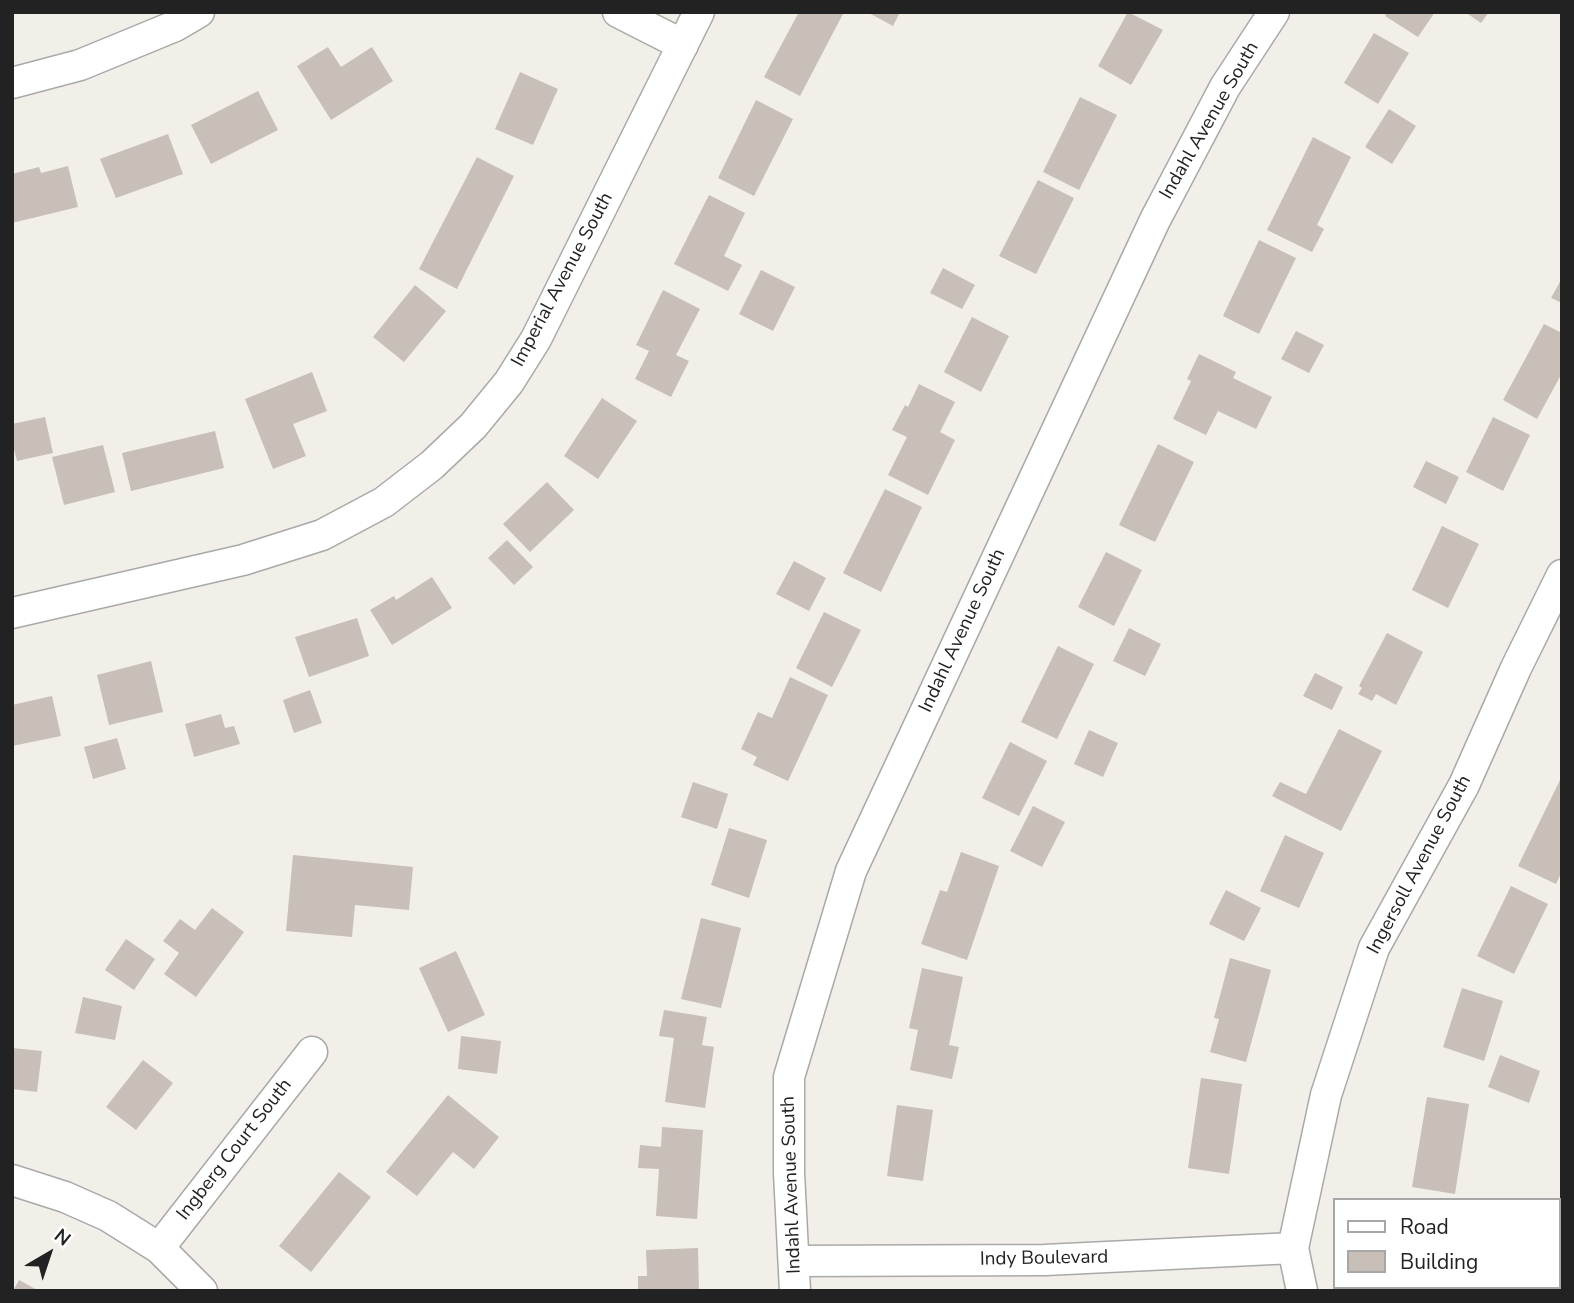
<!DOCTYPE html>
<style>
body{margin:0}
#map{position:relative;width:1574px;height:1303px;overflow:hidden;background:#f2efe9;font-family:"Nunito Sans",sans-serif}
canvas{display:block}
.frame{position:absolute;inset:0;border:14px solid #222;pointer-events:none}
.legend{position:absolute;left:1333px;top:1198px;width:228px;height:91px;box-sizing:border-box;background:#fff;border:2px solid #a7a7a7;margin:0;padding:9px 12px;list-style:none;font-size:21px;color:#222}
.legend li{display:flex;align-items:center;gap:14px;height:35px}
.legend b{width:35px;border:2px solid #a7a7a7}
.north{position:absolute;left:14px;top:1219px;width:70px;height:70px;-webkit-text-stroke:5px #fff;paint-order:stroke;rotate:39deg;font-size:19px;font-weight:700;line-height:28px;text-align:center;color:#222}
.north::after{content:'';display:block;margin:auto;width:24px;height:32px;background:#222;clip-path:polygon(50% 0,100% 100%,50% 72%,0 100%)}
</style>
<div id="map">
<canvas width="1574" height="1303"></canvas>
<div class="frame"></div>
<ul class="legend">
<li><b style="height:9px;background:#fff"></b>Road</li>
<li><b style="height:19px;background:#c7bfb8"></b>Building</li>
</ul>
<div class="north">N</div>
</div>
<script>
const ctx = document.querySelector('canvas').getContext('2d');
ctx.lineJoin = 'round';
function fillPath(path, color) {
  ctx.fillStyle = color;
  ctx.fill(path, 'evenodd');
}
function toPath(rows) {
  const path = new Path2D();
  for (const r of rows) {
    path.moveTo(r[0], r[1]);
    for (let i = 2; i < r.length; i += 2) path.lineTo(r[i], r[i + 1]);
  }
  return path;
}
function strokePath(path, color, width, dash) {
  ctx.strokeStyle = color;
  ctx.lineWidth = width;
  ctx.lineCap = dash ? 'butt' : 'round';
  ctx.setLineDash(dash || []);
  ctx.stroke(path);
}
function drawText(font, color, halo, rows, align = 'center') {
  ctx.font = font + ' "Nunito Sans",sans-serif';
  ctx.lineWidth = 6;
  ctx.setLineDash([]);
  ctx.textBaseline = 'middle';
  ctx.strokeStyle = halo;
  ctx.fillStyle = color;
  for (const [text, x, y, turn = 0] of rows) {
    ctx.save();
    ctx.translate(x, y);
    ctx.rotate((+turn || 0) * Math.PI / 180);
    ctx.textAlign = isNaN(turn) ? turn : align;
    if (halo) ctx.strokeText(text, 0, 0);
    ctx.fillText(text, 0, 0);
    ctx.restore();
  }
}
fillPath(toPath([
 [799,12,844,12,800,96,764,77],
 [867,12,900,12,893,26],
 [1128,12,1163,30,1131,85,1098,66],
 [1387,12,1435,12,1418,37,1385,16],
 [1465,12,1489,12,1481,23],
 [1374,33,1409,53,1378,104,1344,83],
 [328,47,341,67,372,47,393,81,331,120,297,66],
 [520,72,558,89,533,145,495,129],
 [258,91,278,130,211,164,191,125],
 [1080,97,1117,115,1079,190,1043,172],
 [756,100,793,119,754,196,718,178],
 [1389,109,1416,126,1392,164,1365,147],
 [168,134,183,174,116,198,100,159],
 [1313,137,1351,157,1317,225,1324,229,1312,252,1267,230],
 [477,157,514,176,457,289,419,269],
 [68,166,78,207,12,223,12,174,39,167,41,173],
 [1038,180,1074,198,1036,274,999,256],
 [709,195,745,213,724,256,742,265,728,291,674,264],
 [1259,240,1296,258,1259,334,1223,316],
 [943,268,975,285,962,309,930,293],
 [761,270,795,287,773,331,739,314],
 [1562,278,1562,303,1551,298],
 [415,285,446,311,404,362,373,337],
 [663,290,700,309,676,355,689,361,671,397,635,379,649,351,636,345],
 [972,317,1009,336,981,392,944,372],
 [1544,324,1562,333,1562,373,1537,419,1503,400],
 [1296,331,1324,345,1309,373,1281,359],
 [1199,354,1236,372,1233,378,1272,397,1256,429,1218,411,1206,435,1173,419,1191,381,1187,379],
 [312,372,327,411,293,424,306,456,273,469,245,399],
 [919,384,955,402,940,432,955,440,928,495,888,475,907,437,892,430,905,405,908,407],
 [602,398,637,421,598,479,564,456],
 [45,417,53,453,17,461,12,441,12,424],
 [1493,417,1530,435,1503,491,1466,472],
 [215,431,224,468,131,491,122,453],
 [1158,444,1194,462,1155,542,1119,525],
 [103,445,115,492,64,505,52,457],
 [1426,461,1459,477,1446,504,1413,487],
 [547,482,574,510,530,552,503,524],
 [885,489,922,507,881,592,843,573],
 [1442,526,1479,544,1448,608,1412,590],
 [507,540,533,567,514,585,488,558],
 [1106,552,1142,570,1114,626,1078,607],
 [794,561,826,578,809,611,776,594],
 [432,577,452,608,392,645,370,610,394,596,396,600],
 [824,612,861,630,832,687,796,668],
 [357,618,369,656,309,677,295,637],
 [1129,628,1161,644,1145,676,1113,661],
 [1387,633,1423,652,1396,705,1376,694,1372,701,1358,694,1362,688,1359,686],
 [1058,646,1094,664,1057,739,1021,722],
 [151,661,163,712,109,725,97,675],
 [1315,673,1343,687,1332,710,1303,696],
 [790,677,828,695,788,781,753,765,757,757,741,749,758,712,772,718],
 [310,690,322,723,294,733,283,700],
 [52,696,61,736,12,746,12,705],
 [221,714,225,728,234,726,240,744,194,757,185,724],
 [1339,729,1382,751,1341,831,1272,796,1280,782,1306,794],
 [1089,730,1118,743,1103,777,1074,764],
 [117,738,126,769,93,779,84,747],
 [1010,742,1047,761,1019,816,982,798],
 [1562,776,1562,871,1556,884,1518,866],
 [693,782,728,794,717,829,681,817],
 [1033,806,1065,822,1042,867,1010,851],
 [729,828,767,840,749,898,711,885],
 [1285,835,1324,853,1299,908,1260,891],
 [961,852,999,866,967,960,921,944,940,890,947,892],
 [293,855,413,867,409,910,355,905,352,937,286,931],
 [1511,886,1548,904,1514,974,1477,956],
 [1226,890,1261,908,1244,941,1209,924],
 [212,908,244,932,196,997,164,974,179,953,163,941,180,919,195,930],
 [701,918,741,928,721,1008,681,999],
 [126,939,155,959,134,990,105,970],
 [456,951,485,1015,448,1032,419,968],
 [1230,958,1271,970,1246,1062,1210,1052,1219,1019,1214,1018],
 [922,968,963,977,949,1045,959,1047,952,1079,910,1070,918,1030,909,1028],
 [1462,988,1503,1001,1484,1061,1443,1047],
 [83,997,122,1006,115,1040,75,1033],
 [664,1010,707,1017,702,1045,714,1047,705,1108,665,1102,674,1038,659,1036],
 [461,1036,501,1041,497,1074,458,1069],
 [12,1048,42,1051,37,1092,12,1089],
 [1500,1055,1540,1071,1529,1103,1488,1087],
 [143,1060,173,1083,136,1130,106,1107],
 [1201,1078,1242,1084,1229,1174,1188,1168],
 [448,1095,499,1137,474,1169,453,1152,417,1196,386,1172],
 [1427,1097,1469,1104,1455,1194,1412,1187],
 [897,1105,933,1110,923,1181,887,1176],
 [662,1127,703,1130,697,1219,656,1216,659,1169,638,1168,640,1145,661,1147],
 [339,1172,371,1197,311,1272,279,1246],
 [698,1248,699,1291,638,1291,638,1276,647,1276,646,1250],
 [19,1280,39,1291,13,1291]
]), '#c7bfb8');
const minor = toPath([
 [618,12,683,45],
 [12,83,80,65,175,26,199,12],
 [12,613,243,560,322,535,384,502,432,465,473,426,509,382,536,339,699,12],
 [12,1180,65,1197,108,1216,159,1248,202,1291],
 [159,1248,312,1052],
 [794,1261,1045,1260,1293,1248],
 [795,1291,789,1173,789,1077,851,871,1155,220,1225,87,1274,12],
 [1302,1291,1293,1248,1326,1095,1374,948,1464,785,1516,668,1562,575]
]);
strokePath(minor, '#a9a9a9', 33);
strokePath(minor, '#fff', 30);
drawText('19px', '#222', '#fff', [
 ["Indahl Avenue South",1210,121,-60],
 ["Imperial Avenue South",563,280,-62],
 ["Indahl Avenue South",963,631,-65],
 ["Ingersoll Avenue South",1420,865,-62],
 ["Ingberg Court South",235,1150,-52],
 ["Indahl Avenue South",792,1185,-92],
 ["Indy Boulevard",1044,1259,-1]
]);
</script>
